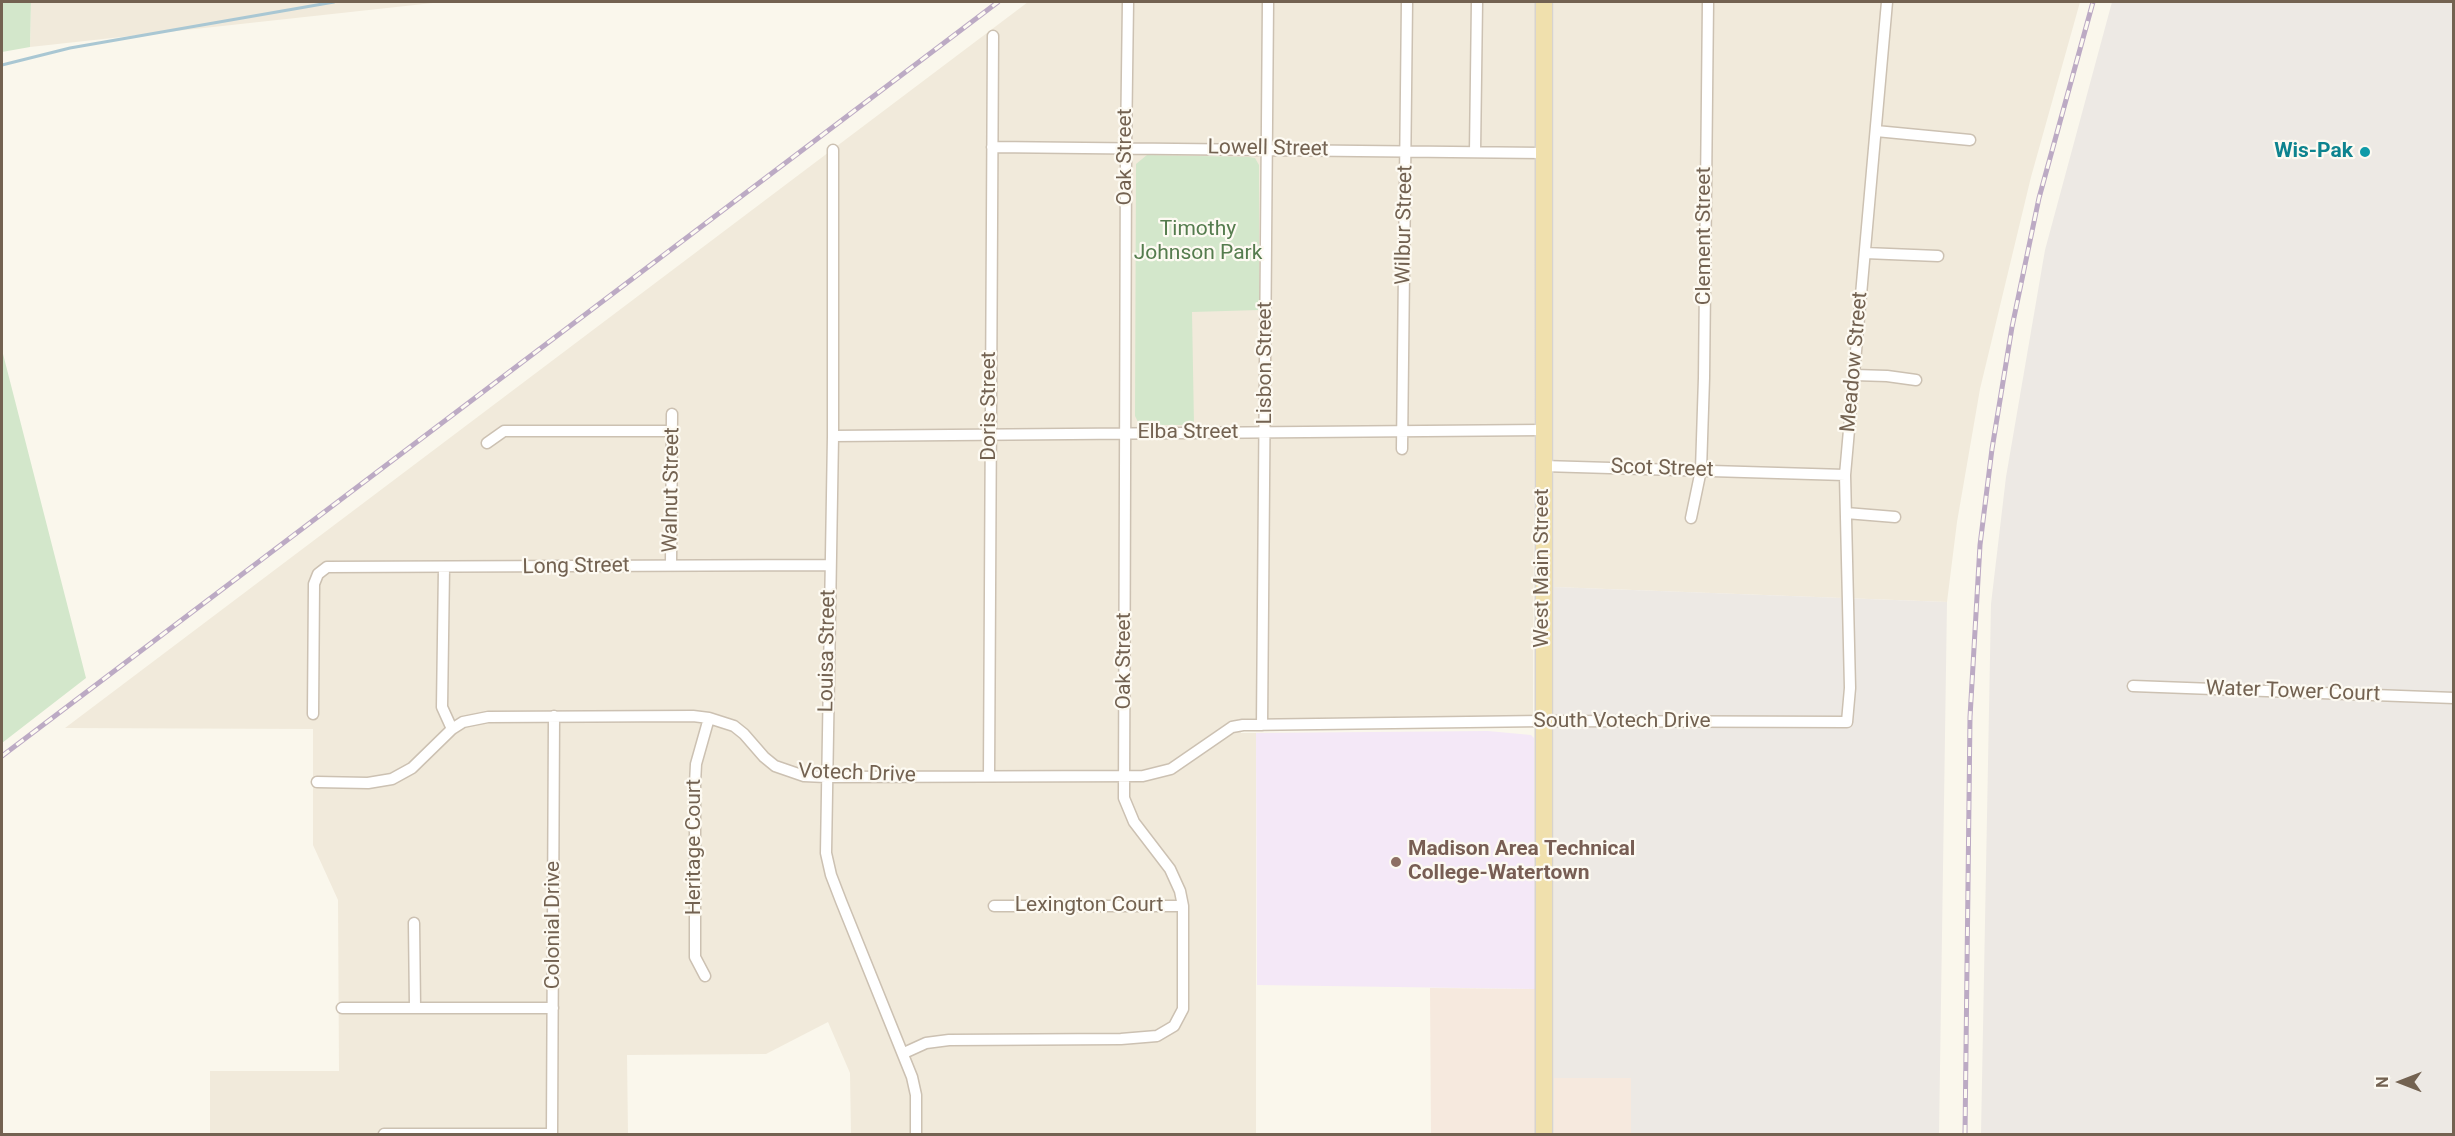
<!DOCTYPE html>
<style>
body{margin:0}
#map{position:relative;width:2455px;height:1136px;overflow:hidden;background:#faf7ec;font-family:Roboto,sans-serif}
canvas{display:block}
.frame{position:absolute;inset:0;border:3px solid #736251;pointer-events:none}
.north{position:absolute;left:2371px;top:1052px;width:60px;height:60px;-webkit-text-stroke:4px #fdfaf2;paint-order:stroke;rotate:270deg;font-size:16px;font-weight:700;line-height:24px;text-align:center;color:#736251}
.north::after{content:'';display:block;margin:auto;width:21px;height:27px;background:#736251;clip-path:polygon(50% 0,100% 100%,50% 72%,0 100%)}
</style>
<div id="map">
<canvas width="2455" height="1136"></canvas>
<div class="frame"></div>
<div class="north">N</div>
</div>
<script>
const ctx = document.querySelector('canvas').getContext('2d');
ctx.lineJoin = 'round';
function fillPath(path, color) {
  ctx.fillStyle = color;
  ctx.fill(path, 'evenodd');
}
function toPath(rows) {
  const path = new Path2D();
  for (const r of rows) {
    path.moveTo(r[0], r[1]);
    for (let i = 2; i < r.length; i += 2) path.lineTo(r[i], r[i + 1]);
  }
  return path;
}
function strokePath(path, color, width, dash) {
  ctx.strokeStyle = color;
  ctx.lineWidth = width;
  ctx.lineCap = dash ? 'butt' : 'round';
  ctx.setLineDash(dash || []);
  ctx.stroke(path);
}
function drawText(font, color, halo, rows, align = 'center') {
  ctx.font = font + ' Roboto,sans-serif';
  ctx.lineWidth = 4.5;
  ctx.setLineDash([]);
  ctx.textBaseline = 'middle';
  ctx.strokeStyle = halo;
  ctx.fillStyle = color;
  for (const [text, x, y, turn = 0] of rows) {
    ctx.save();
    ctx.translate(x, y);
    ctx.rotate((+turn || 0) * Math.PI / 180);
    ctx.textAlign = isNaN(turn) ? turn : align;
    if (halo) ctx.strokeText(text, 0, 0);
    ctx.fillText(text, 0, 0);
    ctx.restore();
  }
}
fillPath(toPath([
 [31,2,442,2,30,47],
 [1028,2,1536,2,1533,716,1524,718,1469,716,1238,719,1241,733,1256,733,1256,1134,851,1134,850,1073,828,1022,766,1054,627,1055,628,1134,210,1134,210,1071,339,1071,338,900,313,845,313,729,65,728],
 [1554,2,2080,2,2031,177,1980,389,1957,522,1947,602,1554,587]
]), '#f1eadb');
fillPath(toPath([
 [1430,988,1535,989,1536,1134,1431,1134],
 [1554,1078,1631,1078,1631,1134,1554,1134]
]), '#f6e9de');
fillPath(toPath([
 [2112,2,2453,2,2453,1134,1981,1134,1991,604,2006,477,2045,250],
 [1554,587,1947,602,1939,1134,1631,1134,1631,1078,1554,1078]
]), '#ede9e4');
fillPath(toPath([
 [1488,731,1531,735,1534,738,1535,989,1257,985,1256,733]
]), '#f4e8f7');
fillPath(toPath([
 [2,2,31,2,30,47,2,52],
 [1147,155,1249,157,1255,158,1259,165,1259,310,1192,312,1194,425,1143,425,1139,424,1135,416,1136,164],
 [2,350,86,678,2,743]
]), '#d3e7cb');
strokePath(toPath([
 [2,65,70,48,334,2]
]), '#a9c7d3', 3);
const minor = toPath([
 [1876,131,1970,140],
 [992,147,1543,153],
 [833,150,833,436,826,853,831,875,841,901,912,1077,916,1095,916,1134],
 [1475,152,1477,2],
 [1865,253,1938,256],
 [1854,375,1887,376,1916,380],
 [833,436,1543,430],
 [487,443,504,431,672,431],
 [1402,449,1407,2],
 [1543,466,1845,475],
 [1846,513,1895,517],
 [1691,518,1701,470,1704,378,1708,2],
 [671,565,672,414],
 [444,568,442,707,452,729],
 [2133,686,2454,698],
 [313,714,314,584,318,574,327,567,830,565],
 [1262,725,1268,2],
 [989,775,993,36],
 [317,782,368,783,392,779,412,768,452,729,463,722,488,717,693,716,709,718,734,726,744,734,764,757,775,766,804,776,826,777,1143,776,1171,769,1232,727,1243,725,1543,721,1847,722,1850,688,1845,475,1887,2],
 [994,906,1183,906],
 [414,923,415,1007],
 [705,976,695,957,695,784,696,764,709,718],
 [342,1008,553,1008],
 [904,1053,926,1043,949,1040,1121,1039,1157,1036,1174,1026,1183,1009,1183,906,1180,891,1170,869,1134,822,1124,798,1126,148,1128,2],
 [384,1134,552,1134],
 [552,1134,554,716]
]);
const primary = toPath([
 [1544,2,1544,1134]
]);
strokePath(minor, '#ccc1b2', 13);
strokePath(primary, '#d8d3ce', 19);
strokePath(minor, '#fff', 10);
strokePath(primary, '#f0e0ad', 16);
const rail = toPath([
 [2,756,998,2],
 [1965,1134,1970,717,1980,545,1992,449,2012,327,2039,198,2093,2]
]);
strokePath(rail, '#bcaac4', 5);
strokePath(rail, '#fdfaf2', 3, [9]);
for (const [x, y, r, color] of [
 [2365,152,6,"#0f9aa8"],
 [1396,862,6,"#8d6e63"]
]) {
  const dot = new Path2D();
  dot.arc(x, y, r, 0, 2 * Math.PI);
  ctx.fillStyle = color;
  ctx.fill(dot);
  strokePath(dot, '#fdfaf2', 2);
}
drawText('21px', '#736251', '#fdfaf2', [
 ["Lowell Street",1268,149,1],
 ["Oak Street",1126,157,-90],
 ["Wilbur Street",1405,225,-89],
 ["Clement Street",1705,236,-90],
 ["Meadow Street",1855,362,-85],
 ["Lisbon Street",1266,363,-90],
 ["Doris Street",990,406,-90],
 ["Elba Street",1188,433],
 ["Scot Street",1662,469,2],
 ["Walnut Street",672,490,-89],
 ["Long Street",576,567,-1],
 ["West Main Street",1543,568,-90],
 ["Louisa Street",828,651,-89],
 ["Oak Street",1125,661,-90],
 ["Water Tower Court",2293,692,2],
 ["South Votech Drive",1622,722],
 ["Votech Drive",857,774,2],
 ["Heritage Court",695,847,-90],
 ["Lexington Court",1089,906],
 ["Colonial Drive",554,925,-90]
]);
drawText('bold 21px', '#0d838f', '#fdfaf2', [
 ["Wis-Pak",2353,152]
], 'right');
drawText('21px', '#557c4e', '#fdfaf2', [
 ["Timothy",1198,230],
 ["Johnson Park",1198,254]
]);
drawText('bold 21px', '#785e54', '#fdfaf2', [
 ["Madison Area Technical",1408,850],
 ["College-Watertown",1408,874]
], 'left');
</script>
